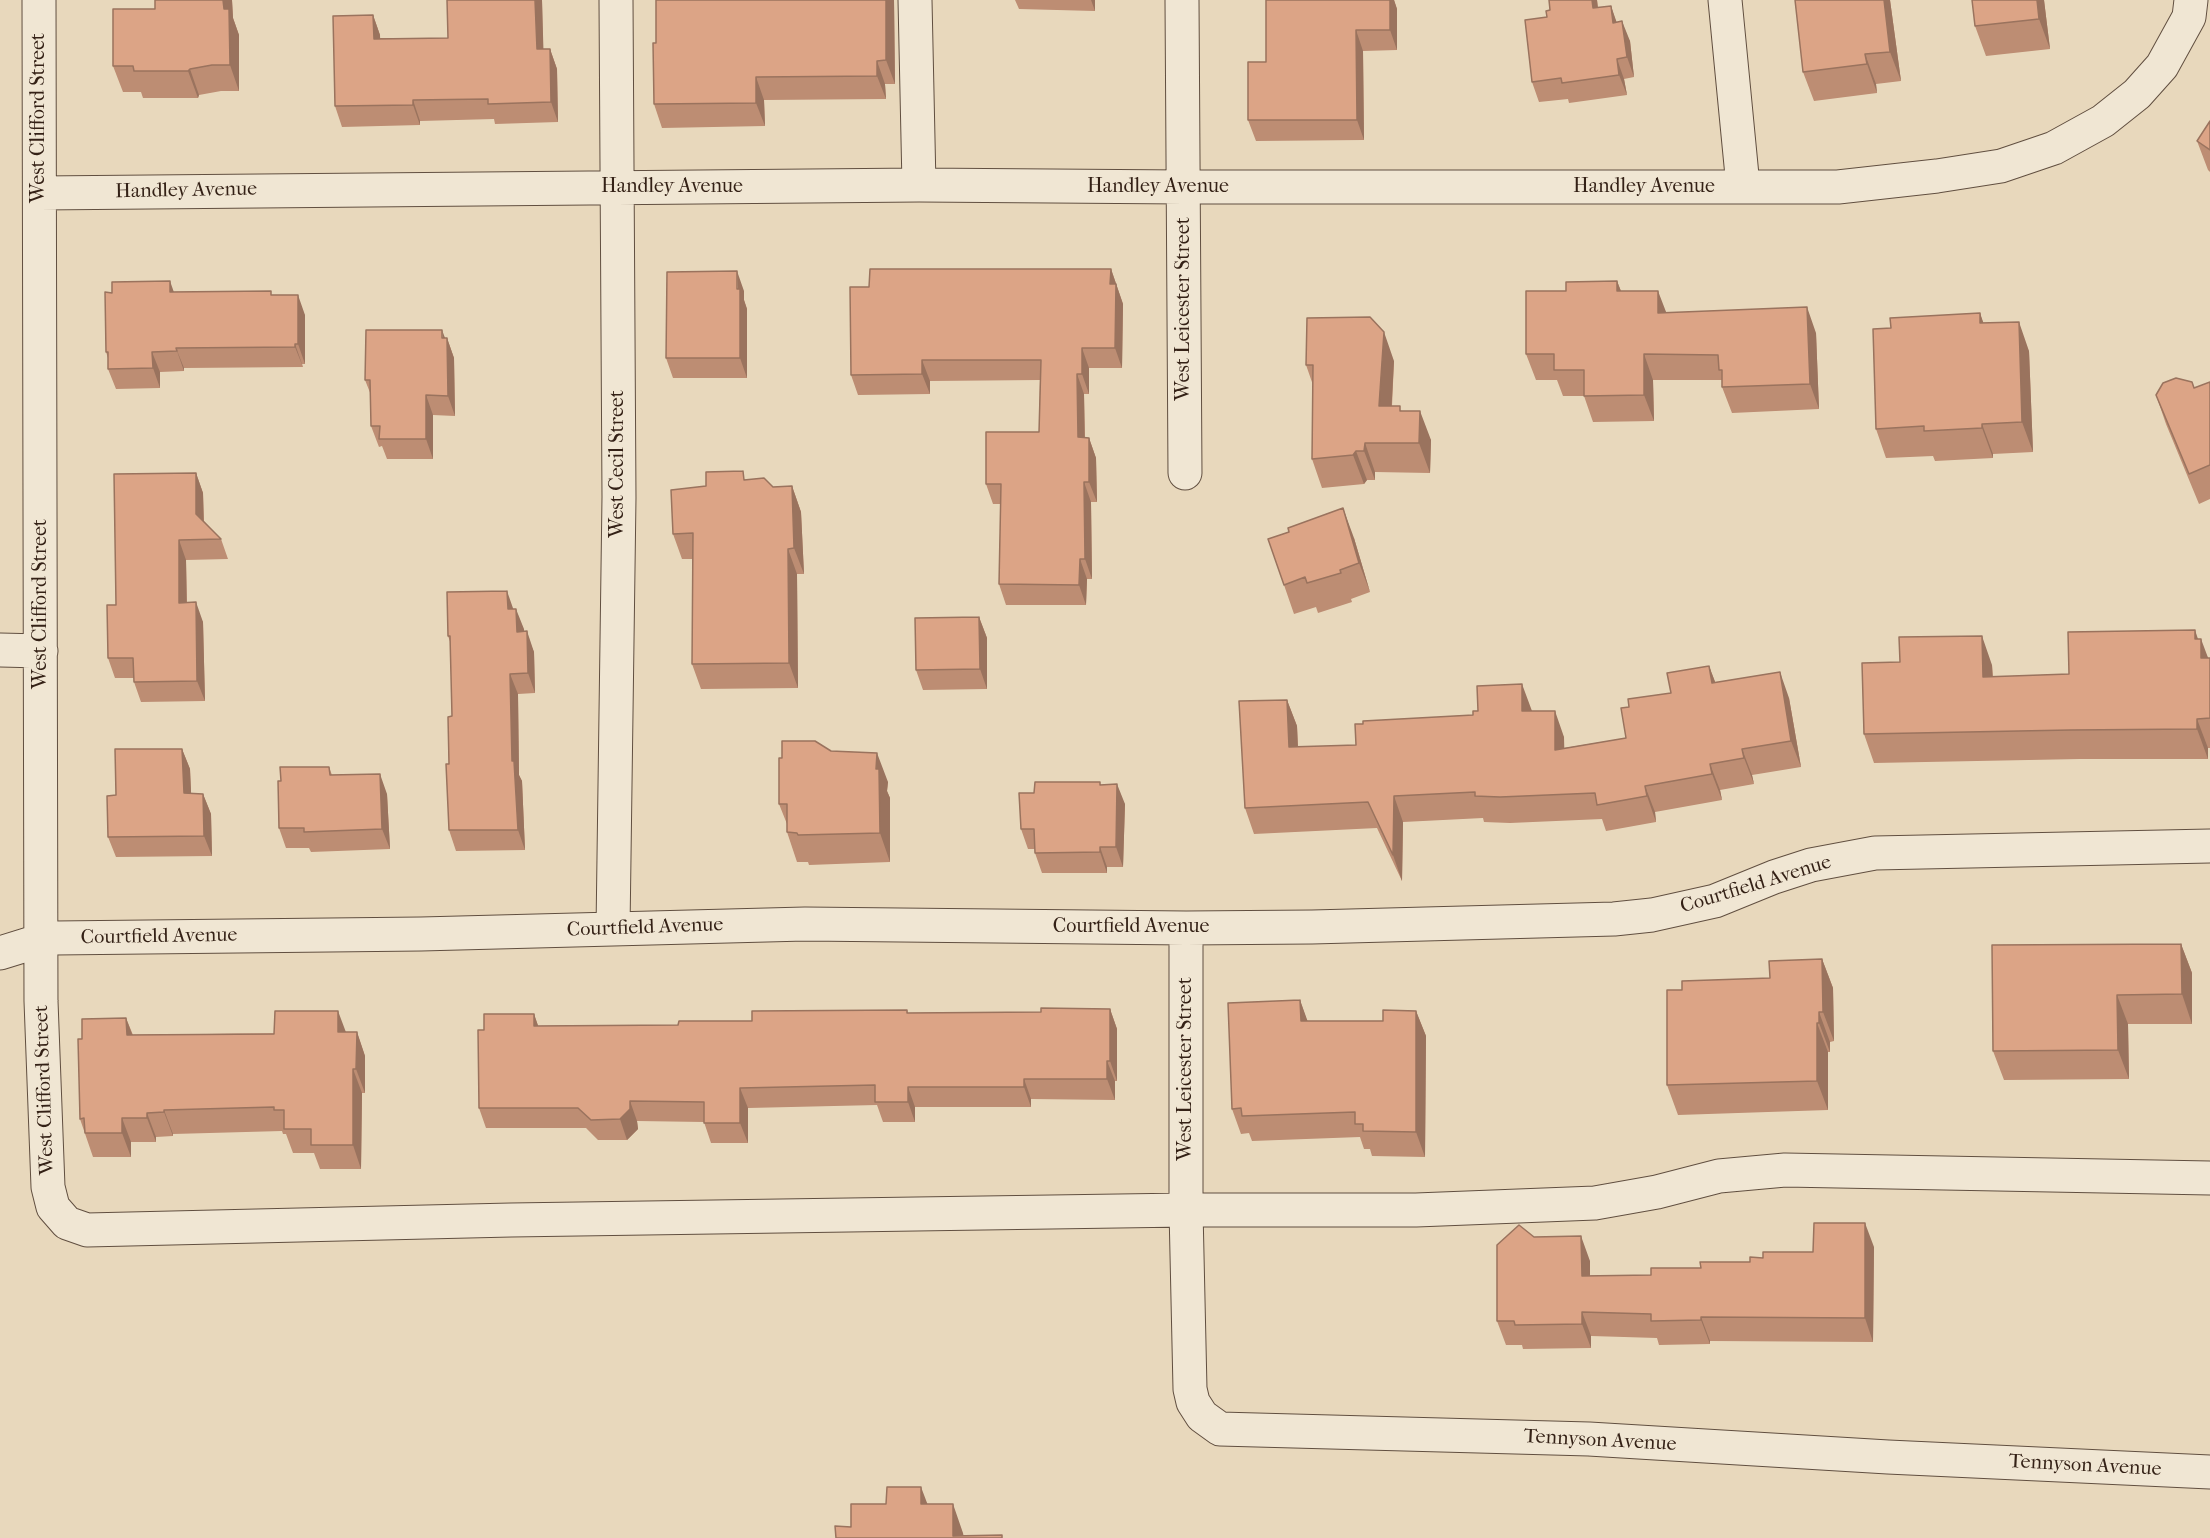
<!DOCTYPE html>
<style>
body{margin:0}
canvas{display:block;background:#e8d8bc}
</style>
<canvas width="2210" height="1538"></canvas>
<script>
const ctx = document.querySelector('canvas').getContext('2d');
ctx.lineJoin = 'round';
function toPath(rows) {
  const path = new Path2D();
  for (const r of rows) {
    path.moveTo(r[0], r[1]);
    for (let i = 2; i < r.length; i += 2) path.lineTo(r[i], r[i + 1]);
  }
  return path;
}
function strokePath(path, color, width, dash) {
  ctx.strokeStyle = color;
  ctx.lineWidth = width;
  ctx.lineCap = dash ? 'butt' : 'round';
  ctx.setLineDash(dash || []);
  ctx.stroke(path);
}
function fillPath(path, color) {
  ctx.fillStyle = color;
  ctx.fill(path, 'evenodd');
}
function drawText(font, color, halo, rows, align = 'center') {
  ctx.font = font + ' "IM FELL French Canon",serif';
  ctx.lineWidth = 4.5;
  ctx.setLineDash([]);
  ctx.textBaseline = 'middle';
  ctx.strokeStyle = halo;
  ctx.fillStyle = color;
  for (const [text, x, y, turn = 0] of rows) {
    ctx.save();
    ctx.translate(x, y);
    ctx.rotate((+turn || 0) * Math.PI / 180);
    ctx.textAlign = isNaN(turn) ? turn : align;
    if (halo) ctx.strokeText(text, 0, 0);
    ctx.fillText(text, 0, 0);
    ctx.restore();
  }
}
const minor = toPath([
 [39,0,41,1001,48,1187,53,1207,67,1223,87,1230,511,1220,1186,1210,1416,1210,1595,1203,1657,1192,1719,1176,1785,1170,2210,1178],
 [915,0,919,185],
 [1182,0,1185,473],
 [1725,0,1743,186],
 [40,193,919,185,1184,187,1838,187,1937,176,2001,166,2054,148,2103,121,2137,94,2162,66,2189,17,2191,0],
 [0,650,41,651],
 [1186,928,1186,1210,1190,1389,1193,1402,1202,1416,1220,1429,1589,1439,1888,1457,2210,1472],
 [613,929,619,497,616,0],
 [0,953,42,940,55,938,421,934,805,924,1186,928,1312,927,1614,919,1652,915,1715,901,1774,877,1811,865,1875,853,2210,846]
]);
strokePath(minor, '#614f40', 35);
strokePath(minor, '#f0e6d3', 33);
fillPath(toPath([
 [155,0,232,0,233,18,239,35,239,91,221,91,199,95,198,98,143,98,141,92,123,92,113,66,155,9],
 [542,0,543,49,550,49,557,69,558,122,495,124,494,119,420,121,420,125,342,127,335,106,373,15,380,35,380,38,448,38],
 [894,0,895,84,885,84,886,99,764,100,765,126,662,128,654,104],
 [1015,0,1095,0,1095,11,1019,9],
 [1266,0,1394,0,1397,9,1397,50,1363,51,1364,140,1256,141,1248,120,1266,62],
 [1549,0,1597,0,1598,8,1611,6,1616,22,1630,41,1634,77,1624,79,1627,95,1569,103,1568,99,1539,102,1532,82,1547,17,1550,10],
 [1890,0,1901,81,1876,84,1877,93,1814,101,1803,72],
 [2044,0,2050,49,1986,56,1975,26],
 [2210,121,2210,172,2208,170,2197,141],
 [1111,269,1123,304,1122,368,1089,368,1089,394,1084,394,1085,437,1089,438,1096,458,1097,502,1091,502,1092,579,1087,579,1086,605,1006,605,999,584,1001,504,993,504,986,484,1039,432,1040,380,930,381,930,394,858,395,851,375,869,287],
 [1617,281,1621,291,1666,313,1816,333,1819,409,1732,413,1722,387,1722,380,1653,380,1654,421,1593,422,1584,396,1563,396,1557,380,1536,380,1526,354,1566,291],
 [744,291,744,300,747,309,747,378,673,378,666,358],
 [174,292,272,295,305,315,305,364,302,364,303,367,184,368,184,371,160,372,160,388,116,389,108,369,108,358,106,352],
 [1980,313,1983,323,2029,351,2033,452,1993,454,1993,458,1935,461,1933,456,1886,458,1876,429,1891,328],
 [445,338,447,338,454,358,455,416,433,415,433,459,387,459,382,446,379,447,371,426,371,395,365,380],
 [1394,361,1392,406,1402,411,1431,440,1430,473,1375,472,1375,480,1367,480,1364,484,1322,488,1312,459,1313,385,1306,365],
 [2210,382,2210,499,2199,504,2166,424,2156,395,2194,388],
 [196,473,203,493,204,521,221,539,228,559,186,560,187,602,203,622,205,701,141,702,134,682,134,678,115,678,108,658,116,605],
 [746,480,773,487,792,486,801,512,804,574,797,574,798,688,701,689,692,664,692,559,682,559,673,534,706,486],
 [1354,538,1370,592,1351,599,1352,602,1318,613,1316,607,1294,614,1284,585],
 [514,609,534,652,535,693,518,694,519,775,522,781,525,850,456,851,449,830,449,764,452,716,451,644,448,636],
 [979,617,987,638,987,689,923,690,916,670],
 [2198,639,2208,658,2210,658,2210,748,2208,748,2208,759,2080,759,1874,763,1864,734,1900,662,1992,665,1993,677,2069,674],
 [1709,666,1715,682,1789,698,1801,767,1752,775,1754,784,1720,790,1722,800,1655,812,1656,822,1606,831,1602,819,1510,823,1484,822,1483,818,1403,822,1402,881,1377,828,1254,834,1245,808,1287,700,1297,726,1298,747,1356,745,1473,715,1532,711,1564,737,1564,748,1626,738,1629,707,1671,693],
 [182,749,190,769,191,794,203,794,211,814,212,856,116,857,108,837,116,795],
 [831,751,888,782,887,791,890,798,890,862,809,865,808,862,797,862,787,832,787,824,779,804,782,758],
 [329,767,332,775,387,794,390,849,311,852,309,848,286,848,279,828,281,781],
 [1101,785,1125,804,1123,867,1107,867,1107,873,1042,873,1035,853,1035,849,1028,849,1021,829,1034,793],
 [2181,944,2192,973,2192,1024,2128,1024,2129,1079,2004,1080,1993,1051],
 [1822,959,1833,988,1834,1041,1830,1042,1830,1052,1828,1052,1828,1110,1678,1115,1667,1085,1682,990,1770,978],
 [1300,1000,1307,1021,1383,1021,1416,1011,1426,1036,1425,1157,1372,1156,1370,1149,1364,1149,1360,1137,1252,1141,1249,1133,1241,1134,1232,1109],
 [1110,1009,1117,1029,1117,1081,1115,1081,1115,1100,1031,1099,1031,1107,915,1107,915,1122,883,1122,877,1105,748,1108,748,1143,711,1143,704,1122,637,1121,638,1129,627,1140,598,1140,586,1128,486,1128,479,1108,484,1030,534,1014,538,1026,678,1025,752,1021,907,1010,908,1013,1041,1012],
 [126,1018,133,1035,357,1032,365,1056,365,1093,362,1093,361,1169,320,1169,314,1153,293,1153,286,1134,283,1134,282,1131,173,1134,173,1136,156,1137,156,1142,131,1142,131,1157,93,1157,80,1119,82,1039],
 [1534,1237,1590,1261,1590,1276,1651,1275,1701,1268,1750,1262,1763,1258,1874,1247,1873,1342,1710,1341,1710,1344,1659,1345,1657,1338,1591,1336,1591,1348,1523,1349,1522,1345,1506,1345,1497,1321]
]), '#bd8d73');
fillPath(toPath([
 [223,0,232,0,233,18,239,35,239,91,230,65],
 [535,0,542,0,544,69,537,49],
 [886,0,894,0,895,84,886,60],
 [1091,0,1095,0,1095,11],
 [1389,0,1394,0,1397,9,1397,50,1390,30],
 [1592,0,1597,0,1600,28,1593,8],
 [1884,0,1890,0,1901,81,1890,52],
 [2037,0,2044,0,2050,49,2039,19],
 [1611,6,1618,26,1613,23],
 [373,15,380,35,381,59,374,39],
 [1622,21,1630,41,1634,77,1627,57],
 [1356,30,1363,51,1364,140,1357,120],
 [550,49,557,69,558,122,551,102],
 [1865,54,1876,84,1877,93,1867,64],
 [1617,59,1624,79,1627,95,1619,75],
 [877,61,885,84,886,99,877,76],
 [190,69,199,95,198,98,188,71],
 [756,77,764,100,765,126,756,103],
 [413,100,420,121,420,125,413,105],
 [1111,269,1123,304,1122,368,1115,348,1110,284],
 [737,271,744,291,744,300,747,309,747,378,740,358],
 [170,281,177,301,170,292],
 [1617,281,1627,307,1617,291],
 [1658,291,1668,317,1658,313],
 [298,295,305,315,305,364,298,344],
 [1807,307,1816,333,1819,409,1810,384],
 [1980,313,1990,342,1980,323],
 [2019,322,2029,351,2033,452,2022,422],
 [442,330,447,343,447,338,454,358,455,416,448,396],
 [1384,332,1394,361,1390,435,1379,406],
 [295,344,302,364,303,367,295,347],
 [176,348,184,368,184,371,177,351],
 [1082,348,1089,368,1089,394,1082,374],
 [152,352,160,372,160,388,153,368],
 [1644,354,1653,380,1654,421,1644,395],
 [922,360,930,381,930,394,922,374],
 [1077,374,1084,394,1085,457,1078,437],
 [426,395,433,415,433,459,426,439],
 [1420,411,1431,440,1430,473,1419,443],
 [1982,424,1993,454,1993,458,1982,428],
 [1089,438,1096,458,1097,502,1089,482],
 [1365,443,1375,472,1375,480,1364,451],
 [1356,451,1367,480,1364,484,1353,455],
 [196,473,203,493,204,534,196,514],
 [1084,482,1091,502,1092,579,1085,559],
 [792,486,801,512,804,574,794,548],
 [1343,508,1354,538,1370,592,1359,563],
 [179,540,186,560,187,623,179,603],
 [788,549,797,574,798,688,789,663],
 [1080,559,1087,579,1086,605,1079,585],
 [507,591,514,611,508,609],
 [196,602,203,622,205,701,197,681],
 [516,609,524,629,525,652,517,632],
 [979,617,987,638,987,689,980,669],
 [2195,630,2201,648,2201,639,2210,663,2210,682,2195,639],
 [527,631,534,652,535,693,528,673],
 [1982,636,1992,665,1994,707,1983,677],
 [1709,666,1719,692,1712,683],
 [1780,672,1789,698,1801,767,1791,741],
 [510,674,518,694,519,775,522,781,525,850,518,830,512,761],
 [1522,684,1532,711,1532,738,1522,711],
 [1287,700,1297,726,1299,773,1289,747],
 [1555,711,1564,737,1565,776,1555,750],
 [2197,719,2208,748,2208,759,2197,729],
 [182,749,190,769,192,813,184,793],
 [1742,749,1752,775,1754,784,1744,758],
 [877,753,888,782,887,791,890,798,890,862,880,833,876,769],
 [1710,764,1720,790,1722,800,1712,774],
 [380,774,387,794,390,849,382,829],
 [1117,784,1125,804,1123,867,1116,847],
 [1645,786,1655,812,1656,822,1647,796],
 [203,794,211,814,212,856,204,836],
 [1394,796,1403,822,1402,881,1393,855],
 [1100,847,1107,867,1107,873,1100,852],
 [2181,944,2192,973,2192,1024,2182,994],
 [1822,959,1833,988,1834,1041,1823,1012],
 [2117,995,2128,1024,2129,1079,2118,1050],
 [1300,1000,1309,1025,1301,1021],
 [1110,1009,1117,1029,1117,1081,1110,1061],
 [338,1011,347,1035,338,1032],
 [1416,1011,1426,1036,1425,1157,1416,1132],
 [1819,1012,1830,1042,1830,1052,1819,1023],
 [534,1014,541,1034,534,1026],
 [126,1018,135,1042,127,1035],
 [1817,1023,1828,1052,1828,1110,1817,1081],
 [357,1032,365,1056,365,1093,356,1069],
 [1107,1061,1115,1081,1115,1100,1107,1079],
 [353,1069,362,1093,361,1169,353,1145],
 [1024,1079,1031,1099,1031,1107,1024,1087],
 [908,1087,915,1107,915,1122,908,1102],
 [740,1088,748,1108,748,1143,740,1123],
 [630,1101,637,1121,638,1129,627,1140,620,1119],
 [164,1110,173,1134,173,1136,164,1112],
 [147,1113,156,1137,156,1142,147,1118],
 [122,1118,131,1142,131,1157,122,1133],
 [1865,1223,1874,1247,1873,1342,1865,1318],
 [1581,1236,1590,1261,1590,1300,1582,1276],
 [1582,1312,1591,1336,1591,1348,1582,1324],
 [1701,1317,1710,1341,1710,1344,1701,1320],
 [921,1487,932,1516,921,1504],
 [953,1504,963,1533,964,1538,953,1536]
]), '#9a735e');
const building = toPath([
 [155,0,223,0,224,9,229,9,230,65,212,65,190,69,188,71,134,71,133,66,113,66,113,9,155,9,155,0],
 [447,0,535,0,537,49,550,49,551,102,488,104,488,99,413,100,413,105,335,106,333,16,373,15,374,39,448,38,447,0],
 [656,0,886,0,886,60,877,61,877,76,756,77,756,103,654,104,653,43,656,43,656,0],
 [1266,0,1390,0,1390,30,1356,30,1357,120,1248,120,1248,62,1266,62,1266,0],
 [1549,0,1592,0,1593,8,1611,6,1613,23,1622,21,1627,57,1617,59,1619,75,1562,83,1561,78,1532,82,1525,20,1547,17,1546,11,1550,10,1549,0],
 [1795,0,1884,0,1890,52,1865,54,1867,64,1803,72,1795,0],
 [1972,0,2037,0,2039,19,1975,26,1972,0],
 [2210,121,2210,150,2197,141,2210,121],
 [870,269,1111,269,1110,284,1116,284,1115,348,1082,348,1082,374,1077,374,1078,437,1089,438,1089,482,1084,482,1085,559,1080,559,1079,585,999,584,1001,484,986,484,986,432,1039,432,1041,360,922,360,922,374,851,375,850,287,869,287,870,269],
 [737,271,737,289,740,289,740,358,666,358,667,272,737,271],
 [170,281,170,292,271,291,271,295,298,295,298,344,295,344,295,347,176,348,177,351,152,352,153,368,108,369,108,352,106,352,105,292,112,293,112,282,170,281],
 [1617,281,1617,291,1658,291,1658,313,1807,307,1810,384,1722,387,1722,370,1719,370,1718,355,1644,354,1644,395,1584,396,1584,370,1554,370,1554,354,1526,354,1526,291,1566,291,1566,282,1617,281],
 [1980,313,1980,323,2019,322,2022,422,1982,424,1982,428,1924,431,1924,426,1876,429,1873,329,1891,328,1890,318,1980,313],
 [1370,317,1384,332,1379,406,1400,406,1400,411,1420,411,1419,443,1365,443,1364,451,1356,451,1353,455,1312,459,1313,365,1306,365,1307,318,1370,317],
 [366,330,442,330,442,338,447,338,448,396,426,395,426,439,379,439,380,426,371,426,370,380,365,380,366,330],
 [2176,378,2192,382,2194,388,2210,382,2210,465,2189,474,2156,395,2163,383,2176,378],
 [743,471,744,480,764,478,773,487,792,486,794,548,788,549,789,663,692,664,693,533,673,534,671,490,706,486,706,472,743,471],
 [196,473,196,514,221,539,179,540,179,603,196,602,197,681,134,682,133,658,108,658,107,605,116,605,114,474,196,473],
 [1343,508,1359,563,1340,570,1341,573,1307,583,1305,577,1284,585,1268,539,1289,532,1288,528,1343,508],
 [507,591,508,609,516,609,517,632,527,631,528,673,510,674,512,761,514,761,518,830,449,830,446,764,449,764,448,717,452,716,450,636,448,636,447,592,507,591],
 [979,617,980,669,916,670,915,618,979,617],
 [2195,630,2195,639,2201,639,2201,658,2210,658,2210,718,2197,719,2197,729,2070,730,1864,734,1862,663,1900,662,1899,637,1982,636,1983,677,2069,674,2068,632,2195,630],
 [1709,666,1712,683,1780,672,1791,741,1742,749,1744,758,1710,764,1712,774,1645,786,1647,796,1597,805,1595,793,1500,797,1475,796,1475,792,1394,796,1393,855,1368,802,1245,808,1239,701,1287,700,1289,747,1356,745,1355,724,1363,724,1363,721,1473,715,1473,711,1478,711,1477,686,1522,684,1522,711,1555,711,1555,750,1626,738,1621,708,1629,707,1628,699,1671,693,1667,673,1709,666],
 [782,741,815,741,831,751,877,753,876,769,879,769,880,833,798,835,797,833,787,832,787,804,779,804,779,758,782,758,782,741],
 [115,749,182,749,184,793,203,794,204,836,108,837,107,796,116,795,115,749],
 [280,767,329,767,330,775,380,774,382,829,304,832,304,828,279,828,278,781,281,781,280,767],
 [1035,782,1100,782,1100,785,1117,784,1116,847,1100,847,1100,852,1035,853,1034,829,1021,829,1019,793,1034,793,1035,782],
 [2181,944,2182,994,2117,995,2118,1050,1993,1051,1992,945,2181,944],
 [1822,959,1823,1012,1819,1012,1819,1023,1817,1023,1817,1081,1667,1085,1667,990,1682,990,1682,981,1770,978,1769,961,1822,959],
 [1300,1000,1301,1021,1383,1021,1383,1010,1416,1011,1416,1132,1363,1131,1363,1124,1355,1124,1355,1112,1242,1116,1241,1108,1232,1109,1228,1003,1300,1000],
 [1041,1008,1110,1009,1110,1061,1107,1061,1107,1079,1024,1079,1024,1087,908,1087,908,1102,875,1102,875,1085,740,1088,740,1123,704,1123,704,1102,630,1101,630,1109,620,1119,591,1120,578,1108,479,1108,478,1030,484,1030,484,1014,534,1014,534,1026,678,1025,679,1021,752,1021,752,1011,907,1010,907,1013,1041,1012,1041,1008],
 [275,1011,338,1011,338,1032,357,1032,356,1069,353,1069,353,1145,311,1145,311,1129,284,1129,284,1110,274,1110,274,1107,164,1110,164,1112,147,1113,147,1118,122,1118,122,1133,85,1133,84,1118,80,1119,78,1039,82,1039,82,1019,126,1018,127,1035,274,1034,275,1011],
 [1814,1223,1865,1223,1865,1318,1701,1317,1701,1320,1651,1321,1651,1314,1582,1312,1582,1324,1515,1325,1514,1321,1497,1321,1497,1245,1519,1225,1534,1237,1581,1236,1582,1276,1651,1275,1651,1268,1701,1268,1700,1262,1750,1262,1750,1257,1763,1258,1763,1252,1813,1252,1814,1223],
 [887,1487,921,1487,921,1504,953,1504,953,1536,1002,1535,1002,1538,836,1538,835,1526,851,1527,851,1504,886,1504,887,1487]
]);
fillPath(building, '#dca486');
strokePath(building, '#9a735e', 1.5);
drawText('20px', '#342116', '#f0e6d3', [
 ["West Clifford Street",39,118,-90],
 ["Handley Avenue",672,187],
 ["Handley Avenue",1158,187],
 ["Handley Avenue",1644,187],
 ["Handley Avenue",186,191,-1],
 ["West Leicester Street",1184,309,-90],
 ["West Cecil Street",618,464,-90],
 ["West Clifford Street",41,604,-90],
 ["Courtfield Avenue",1756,885,-17],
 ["Courtfield Avenue",1131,927],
 ["Courtfield Avenue",645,928,-2],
 ["Courtfield Avenue",159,937,-1],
 ["West Leicester Street",1186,1069,-90],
 ["West Clifford Street",45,1090,-92],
 ["Tennyson Avenue",1600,1441,3],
 ["Tennyson Avenue",2085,1466,3]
]);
</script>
